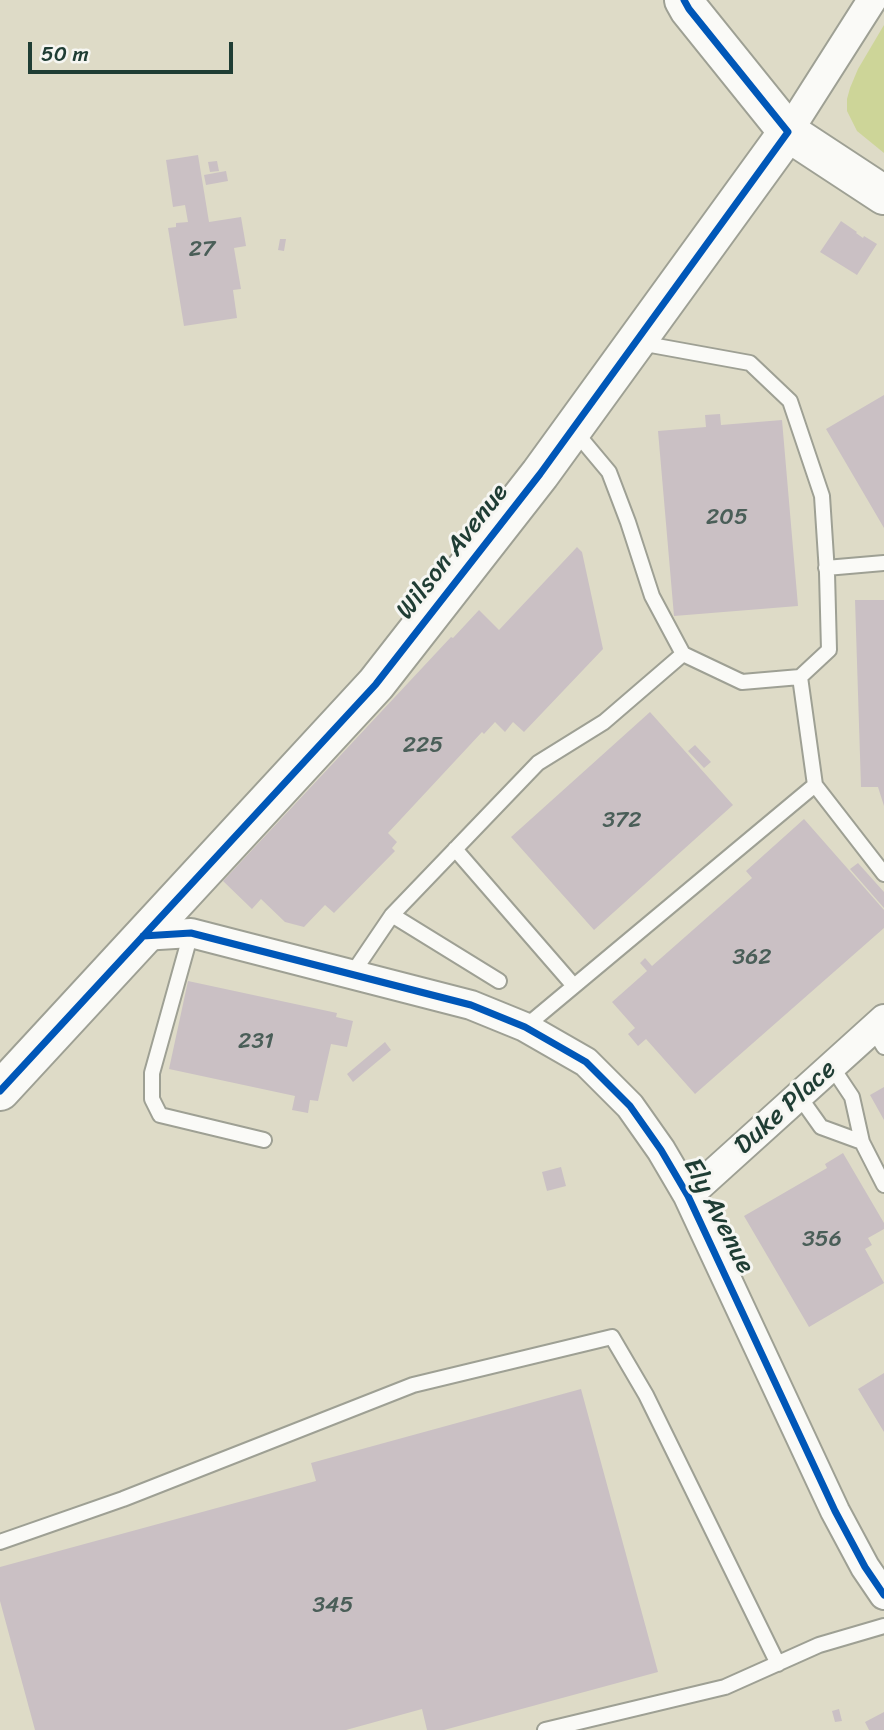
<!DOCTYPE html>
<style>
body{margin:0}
#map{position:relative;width:884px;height:1730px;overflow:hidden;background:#dedbc7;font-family:Sriracha,sans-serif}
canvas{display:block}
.scale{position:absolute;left:28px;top:42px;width:205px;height:32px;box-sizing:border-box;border:4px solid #1f3d34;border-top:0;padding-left:9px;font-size:21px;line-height:24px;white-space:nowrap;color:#1f3d34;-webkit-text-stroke:5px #f6f6f2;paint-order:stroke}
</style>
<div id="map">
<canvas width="884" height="1730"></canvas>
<div class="scale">50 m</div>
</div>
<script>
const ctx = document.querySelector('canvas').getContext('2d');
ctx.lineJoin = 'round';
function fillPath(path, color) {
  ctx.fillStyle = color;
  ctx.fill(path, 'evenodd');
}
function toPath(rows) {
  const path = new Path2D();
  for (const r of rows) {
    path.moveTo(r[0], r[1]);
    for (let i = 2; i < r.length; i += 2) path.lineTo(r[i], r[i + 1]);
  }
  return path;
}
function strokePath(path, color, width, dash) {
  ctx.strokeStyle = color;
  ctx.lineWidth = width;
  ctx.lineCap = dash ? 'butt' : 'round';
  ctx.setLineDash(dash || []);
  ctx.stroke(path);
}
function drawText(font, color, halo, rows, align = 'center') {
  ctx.font = font + ' Sriracha,sans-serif';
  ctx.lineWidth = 6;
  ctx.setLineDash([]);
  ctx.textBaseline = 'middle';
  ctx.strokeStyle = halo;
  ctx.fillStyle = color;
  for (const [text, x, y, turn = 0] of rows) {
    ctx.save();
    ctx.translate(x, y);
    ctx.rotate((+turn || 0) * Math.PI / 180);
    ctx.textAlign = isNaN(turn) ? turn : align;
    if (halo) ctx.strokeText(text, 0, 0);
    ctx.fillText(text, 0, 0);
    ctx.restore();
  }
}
fillPath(toPath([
 [884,25,884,153,857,131,847,111,847,99,850,88,858,69]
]), '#cdd598');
fillPath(toPath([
 [198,155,209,222,241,217,246,246,234,248,241,289,233,290,237,318,184,326,168,228,176,227,176,223,188,222,185,205,173,207,166,160],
 [217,161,219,171,210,172,208,162],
 [226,171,228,181,206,185,204,175],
 [841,221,857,232,856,233,863,238,864,236,877,244,857,275,820,252],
 [280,239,286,239,284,251,278,250],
 [884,395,884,528,826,429],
 [720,414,721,425,782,420,798,606,674,616,658,431,706,427,705,415],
 [577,547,582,552,603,649,524,732,513,722,505,732,495,722,484,734,482,732,388,833,397,842,392,848,395,851,334,913,325,905,304,927,285,922,261,899,252,909,223,881,451,637,453,638,479,610,499,630],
 [855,600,884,600,884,806,878,787,861,787],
 [650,712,733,805,594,930,511,837],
 [695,745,711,762,704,768,688,751],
 [804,819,884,910,884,928,695,1094,646,1039,638,1046,628,1034,635,1028,612,1002,647,971,640,963,645,958,652,966,752,878,746,871],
 [858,863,884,892,884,908,850,869],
 [188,981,337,1013,336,1017,353,1021,347,1047,331,1044,318,1101,310,1100,308,1113,292,1110,295,1096,169,1069],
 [385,1042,391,1050,353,1082,347,1074],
 [884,1087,884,1120,870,1095],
 [843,1153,884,1223,884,1229,868,1238,872,1245,865,1249,884,1283,809,1327,744,1216,827,1168,825,1164],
 [561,1167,566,1186,547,1191,542,1172],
 [884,1373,884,1432,858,1389],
 [581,1389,658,1672,444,1730,427,1730,422,1709,346,1730,35,1730,0,1601,0,1567,316,1481,311,1463],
 [839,1709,842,1721,835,1722,832,1711],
 [884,1712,884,1730,869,1730,865,1722]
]), '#cac0c4');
const lane = toPath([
 [573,429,609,472,628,522,652,596,683,654,742,682,800,677,829,650,827,573,822,496,790,401,750,363,640,343],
 [826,568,884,563],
 [815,785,884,874],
 [455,849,574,986],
 [392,915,499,981],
 [191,933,152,1073,152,1099,160,1115,264,1140],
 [352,974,392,915,538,763,604,722,683,654],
 [525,1027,815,785,800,677],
 [873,1029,884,1047],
 [832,1067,852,1097,862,1142,884,1185],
 [799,1096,821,1127,862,1142],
 [0,1542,123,1499,413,1385,612,1337,646,1395,778,1664],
 [545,1730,725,1687,819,1645,884,1626]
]);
const street = toPath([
 [788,132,872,0],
 [143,936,191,933,471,1005,525,1027,586,1062,630,1106,661,1150,688,1196,835,1511,865,1567,884,1595],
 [688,1196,884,1019]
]);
const secondary = toPath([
 [684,0,689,9,788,132,884,195],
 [0,1091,376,684,540,474,788,132]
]);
strokePath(lane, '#9ea094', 18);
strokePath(street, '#9ea094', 32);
strokePath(secondary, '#9ea094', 42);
strokePath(lane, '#fafaf7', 14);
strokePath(street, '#fafaf7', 28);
strokePath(secondary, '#fafaf7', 38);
strokePath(toPath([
 [143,936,191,933,471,1005,525,1027,586,1062,630,1106,661,1150,688,1196,835,1511,865,1567,884,1595],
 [0,1091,376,684,540,474,788,132,689,9,684,0]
]), '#0057b8', 7);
drawText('23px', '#4a5e58', null, [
 ["27",202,250],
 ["205",727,518],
 ["225",423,746],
 ["372",622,821],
 ["362",752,958],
 ["231",256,1042],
 ["356",822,1240],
 ["345",333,1606]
]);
drawText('26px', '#1f3d34', '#f6f6f2', [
 ["Wilson Avenue",453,552,-52],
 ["Duke Place",786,1108,-42],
 ["Ely Avenue",718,1216,63]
]);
</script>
